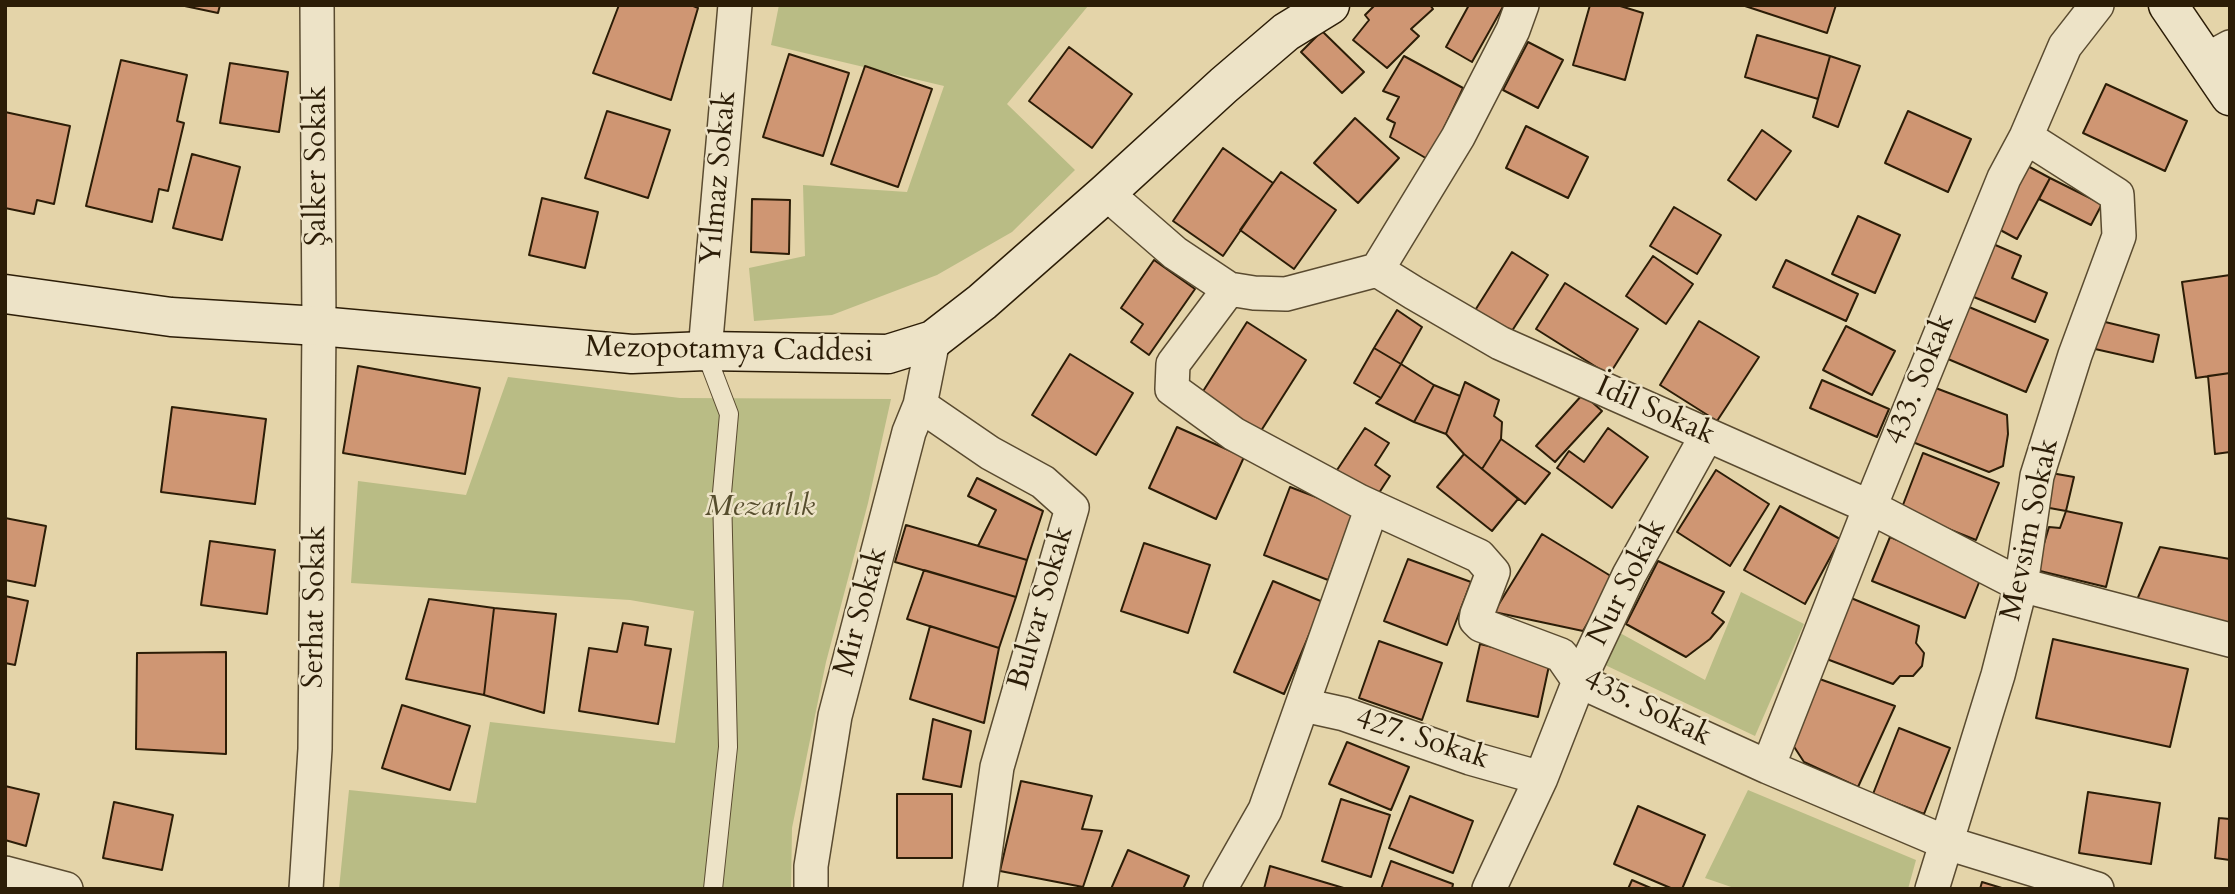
<!DOCTYPE html>
<meta charset="utf-8">
<style>
body{margin:0}
#map{position:relative;width:2235px;height:894px;overflow:hidden;background:#e4d4a9;font-family:Cardo,serif}
canvas{display:block}
.frame{position:absolute;inset:0;border:7px solid #2c1d07;pointer-events:none}
</style>
<div id="map">
<canvas width="2235" height="894"></canvas>
<div class="frame"></div>
</div>
<script>
const ctx = document.querySelector('canvas').getContext('2d');
ctx.lineJoin = 'round';
function fillPath(path, color) {
  ctx.fillStyle = color;
  ctx.fill(path, 'evenodd');
}
function toPath(rows) {
  const path = new Path2D();
  for (const r of rows) {
    path.moveTo(r[0], r[1]);
    for (let i = 2; i < r.length; i += 2) path.lineTo(r[i], r[i + 1]);
  }
  return path;
}
function strokePath(path, color, width, dash) {
  ctx.strokeStyle = color;
  ctx.lineWidth = width;
  ctx.lineCap = dash ? 'butt' : 'round';
  ctx.setLineDash(dash || []);
  ctx.stroke(path);
}
function drawText(font, color, halo, rows, align = 'center') {
  ctx.font = font + ' Cardo,serif';
  ctx.lineWidth = 5;
  ctx.setLineDash([]);
  ctx.textBaseline = 'middle';
  ctx.strokeStyle = halo;
  ctx.fillStyle = color;
  for (const [text, x, y, turn = 0] of rows) {
    ctx.save();
    ctx.translate(x, y);
    ctx.rotate((+turn || 0) * Math.PI / 180);
    ctx.textAlign = isNaN(turn) ? turn : align;
    if (halo) ctx.strokeText(text, 0, 0);
    ctx.fillText(text, 0, 0);
    ctx.restore();
  }
}
fillPath(toPath([
 [779,5,1088,6,1007,104,1075,170,1012,232,937,275,832,315,754,321,749,268,805,256,803,185,907,192,944,86,771,45],
 [508,377,680,398,891,399,868,503,826,662,792,828,791,889,339,889,349,790,476,803,490,722,675,743,694,611,630,600,351,583,358,481,466,495],
 [1741,592,1804,624,1755,736,1603,664,1620,633,1705,680],
 [1748,790,1916,860,1908,889,1737,889,1705,878]
]), '#b9bc85');
const building = toPath([
 [180,5,220,5,218,13,180,5],
 [619,5,691,5,698,8,671,100,593,73,619,5],
 [1375,5,1430,5,1433,9,1411,29,1419,36,1387,68,1353,40,1369,20,1365,15,1375,5],
 [1469,5,1504,5,1472,62,1446,47,1469,5],
 [1590,5,1617,5,1643,13,1625,80,1573,65,1590,5],
 [1742,5,1836,5,1827,33,1742,5],
 [1322,31,1364,72,1342,93,1301,52,1322,31],
 [1757,35,1830,56,1818,99,1745,77,1757,35],
 [1528,42,1563,60,1538,108,1503,90,1528,42],
 [1069,47,1132,94,1092,148,1029,101,1069,47],
 [789,54,849,73,823,156,763,137,789,54],
 [1404,56,1463,88,1429,160,1390,137,1395,123,1387,119,1399,97,1383,91,1404,56],
 [1830,56,1860,66,1838,127,1813,117,1830,56],
 [121,60,187,75,177,121,184,123,168,191,159,189,152,222,86,206,121,60],
 [230,63,288,72,279,132,220,123,230,63],
 [865,66,932,89,898,187,831,164,865,66],
 [2106,84,2187,121,2165,171,2083,133,2106,84],
 [607,111,670,130,648,198,585,178,607,111],
 [1908,111,1971,139,1948,192,1885,163,1908,111],
 [5,112,70,126,54,204,37,200,34,214,5,208,5,112],
 [1355,118,1399,158,1358,203,1314,163,1355,118],
 [1526,126,1588,157,1568,198,1506,168,1526,126],
 [1762,130,1791,151,1756,200,1728,180,1762,130],
 [1223,148,1273,183,1223,256,1173,221,1223,148],
 [192,154,240,167,222,240,173,228,192,154],
 [2024,164,2050,178,2017,239,1991,225,2024,164],
 [1281,172,1336,210,1294,269,1240,230,1281,172],
 [2050,178,2102,204,2091,225,2039,199,2050,178],
 [542,198,598,212,585,268,529,255,542,198],
 [752,199,790,200,789,254,751,252,752,199],
 [1674,207,1721,235,1697,274,1650,246,1674,207],
 [1858,216,1900,235,1875,293,1832,274,1858,216],
 [1986,241,2021,256,2012,278,2047,293,2035,322,1964,293,1986,241],
 [1512,252,1548,275,1510,334,1474,312,1512,252],
 [1653,256,1693,284,1666,324,1626,296,1653,256],
 [1154,260,1195,289,1149,355,1131,342,1143,324,1121,308,1154,260],
 [1786,260,1858,294,1846,321,1773,287,1786,260],
 [2230,275,2230,373,2196,378,2182,282,2230,275],
 [1565,283,1638,329,1609,375,1536,329,1565,283],
 [1969,307,2048,340,2026,392,1948,359,1969,307],
 [1397,310,1422,327,1401,364,1374,348,1397,310],
 [1699,321,1759,357,1717,421,1660,385,1699,321],
 [2101,321,2159,335,2153,362,2095,349,2101,321],
 [1247,322,1306,360,1259,434,1200,396,1247,322],
 [1846,326,1895,351,1872,395,1823,370,1846,326],
 [1374,348,1401,364,1381,398,1354,383,1374,348],
 [1070,354,1133,393,1096,455,1032,415,1070,354],
 [1401,364,1434,385,1414,422,1376,403,1381,398,1401,364],
 [358,366,480,388,465,474,343,453,358,366],
 [2230,373,2230,452,2215,454,2208,376,2230,373],
 [1822,380,1889,409,1877,437,1810,408,1822,380],
 [1465,382,1499,400,1494,416,1502,422,1501,439,1482,469,1464,454,1446,434,1465,382],
 [1434,385,1460,396,1446,434,1414,422,1434,385],
 [1933,387,2007,415,2008,434,2003,466,1989,472,1910,441,1933,387],
 [1583,394,1602,411,1555,462,1536,446,1583,394],
 [172,407,266,419,255,504,161,492,172,407],
 [1177,427,1244,457,1216,519,1149,488,1177,427],
 [1365,428,1389,443,1375,465,1390,476,1375,499,1335,473,1365,428],
 [1608,428,1648,457,1612,508,1557,468,1569,451,1584,462,1608,428],
 [1501,439,1550,473,1525,504,1482,469,1501,439],
 [1923,453,1999,483,1976,540,1901,510,1923,453],
 [1464,454,1518,499,1492,531,1437,487,1464,454],
 [1716,470,1769,504,1730,566,1677,532,1716,470],
 [2051,473,2074,477,2066,511,2044,507,2051,473],
 [977,478,1043,511,1027,560,978,546,996,510,968,496,977,478],
 [1290,487,1355,512,1328,580,1264,555,1290,487],
 [1780,506,1840,539,1805,604,1744,570,1780,506],
 [2066,511,2122,523,2106,587,2036,570,2049,527,2060,528,2066,511],
 [5,518,46,526,35,586,5,580,5,518],
 [906,525,1027,560,1016,597,895,562,906,525],
 [1542,534,1614,578,1583,631,1494,612,1542,534],
 [1890,537,1982,575,1965,618,1872,581,1890,537],
 [210,541,275,550,267,614,201,605,210,541],
 [1144,543,1210,565,1188,633,1121,611,1144,543],
 [2160,547,2230,559,2230,630,2136,602,2160,547],
 [1408,559,1471,582,1447,645,1384,621,1408,559],
 [1658,561,1724,592,1712,613,1724,622,1710,639,1686,657,1626,624,1658,561],
 [924,570,1016,597,999,648,907,619,924,570],
 [1273,581,1323,602,1284,694,1234,672,1273,581],
 [5,596,28,601,15,665,5,663,5,596],
 [1851,598,1919,626,1916,643,1924,653,1922,666,1913,676,1900,676,1893,684,1824,658,1851,598],
 [429,599,494,608,484,695,406,679,429,599],
 [494,608,556,614,544,713,484,695,494,608],
 [623,623,648,627,645,645,671,649,658,724,579,711,589,648,617,652,623,623],
 [930,626,999,648,984,723,910,699,930,626],
 [2053,639,2188,669,2170,747,2036,718,2053,639],
 [1379,641,1442,663,1422,720,1359,698,1379,641],
 [1480,644,1550,661,1538,717,1467,701,1480,644],
 [226,652,226,754,136,749,137,653,226,652],
 [1814,677,1895,706,1858,787,1804,762,1789,739,1814,677],
 [402,705,470,726,450,790,382,768,402,705],
 [933,719,971,731,961,787,923,779,933,719],
 [1899,728,1950,748,1924,814,1873,794,1899,728],
 [1347,742,1409,767,1391,810,1329,784,1347,742],
 [1021,781,1092,796,1082,829,1102,831,1083,887,1000,871,1021,781],
 [5,786,39,794,26,846,5,840,5,786],
 [2088,792,2160,803,2151,864,2079,853,2088,792],
 [897,794,952,794,952,858,897,858,897,794],
 [1410,796,1473,821,1453,873,1389,848,1410,796],
 [1341,799,1390,815,1371,877,1322,861,1341,799],
 [114,802,173,815,162,870,103,858,114,802],
 [1638,806,1705,835,1682,889,1673,889,1614,864,1638,806],
 [2219,818,2230,819,2230,860,2215,858,2219,818],
 [1128,850,1189,876,1183,889,1111,889,1128,850],
 [1391,861,1453,884,1452,889,1381,889,1391,861],
 [1270,866,1347,889,1264,889,1270,866],
 [1632,880,1653,889,1628,889,1632,880],
 [1982,882,2005,889,1980,889,1982,882]
]);
fillPath(building, '#cf9673');
strokePath(building, '#2c1d07', 2);
const lane = toPath([
 [705,351,729,414,722,493,728,747,713,889]
]);
const street = toPath([
 [2206,60,2230,47],
 [1106,193,1175,253,1229,289,1254,293,1286,294,1377,270,1414,293,1500,343,1870,507,2021,585,2230,640],
 [1377,270,1458,137,1513,30,1522,5],
 [1229,289,1173,364,1172,389,1234,434,1359,501,1479,556,1493,572,1477,614,1476,620,1481,625,1561,655,1579,681,1768,767,1947,843,2097,889],
 [705,351,735,5],
 [920,405,990,453,1043,482,1072,508,997,767,980,889],
 [1303,705,1344,714,1470,758,1541,778],
 [1768,767,1870,507,2004,178,2026,137,2065,46,2097,5],
 [5,873,66,889],
 [306,889,315,749,319,326,317,5],
 [811,889,811,866,835,716,909,432,920,405,933,340],
 [1220,889,1265,810,1372,507],
 [1489,889,1541,778,1579,681,1629,575,1707,435],
 [1932,889,1998,675,2021,585,2037,476,2075,355,2119,236,2117,195,2026,137]
]);
const secondary = toPath([
 [2168,5,2230,96],
 [5,294,171,317,319,326,632,354,705,351,888,354,933,340,982,302,1106,193,1224,85,1286,32,1330,5]
]);
strokePath(lane, '#5a4b30', 20);
strokePath(street, '#5a4b30', 36);
strokePath(secondary, '#2c1d07', 41);
strokePath(lane, '#ede3c7', 18);
strokePath(street, '#ede3c7', 33);
strokePath(secondary, '#ede3c7', 38);
drawText('30px', '#2c1d07', '#ede3c7', [
 ["Şalker Sokak",318,166,-90],
 ["Yılmaz Sokak",720,178,-85],
 ["Mezopotamya Caddesi",729,351,1],
 ["433. Sokak",1921,380,-68],
 ["İdil Sokak",1655,412,24],
 ["Mevsim Sokak",2031,530,-78],
 ["Nur Sokak",1628,583,-63],
 ["Serhat Sokak",316,607,-89],
 ["Bulvar Sokak",1042,608,-74],
 ["Mir Sokak",862,612,-75],
 ["435. Sokak",1647,709,26],
 ["427. Sokak",1422,740,18]
]);
drawText('italic 30px', '#564d2d', '#ede3c7', [
 ["Mezarlık",760,508]
]);
</script>
